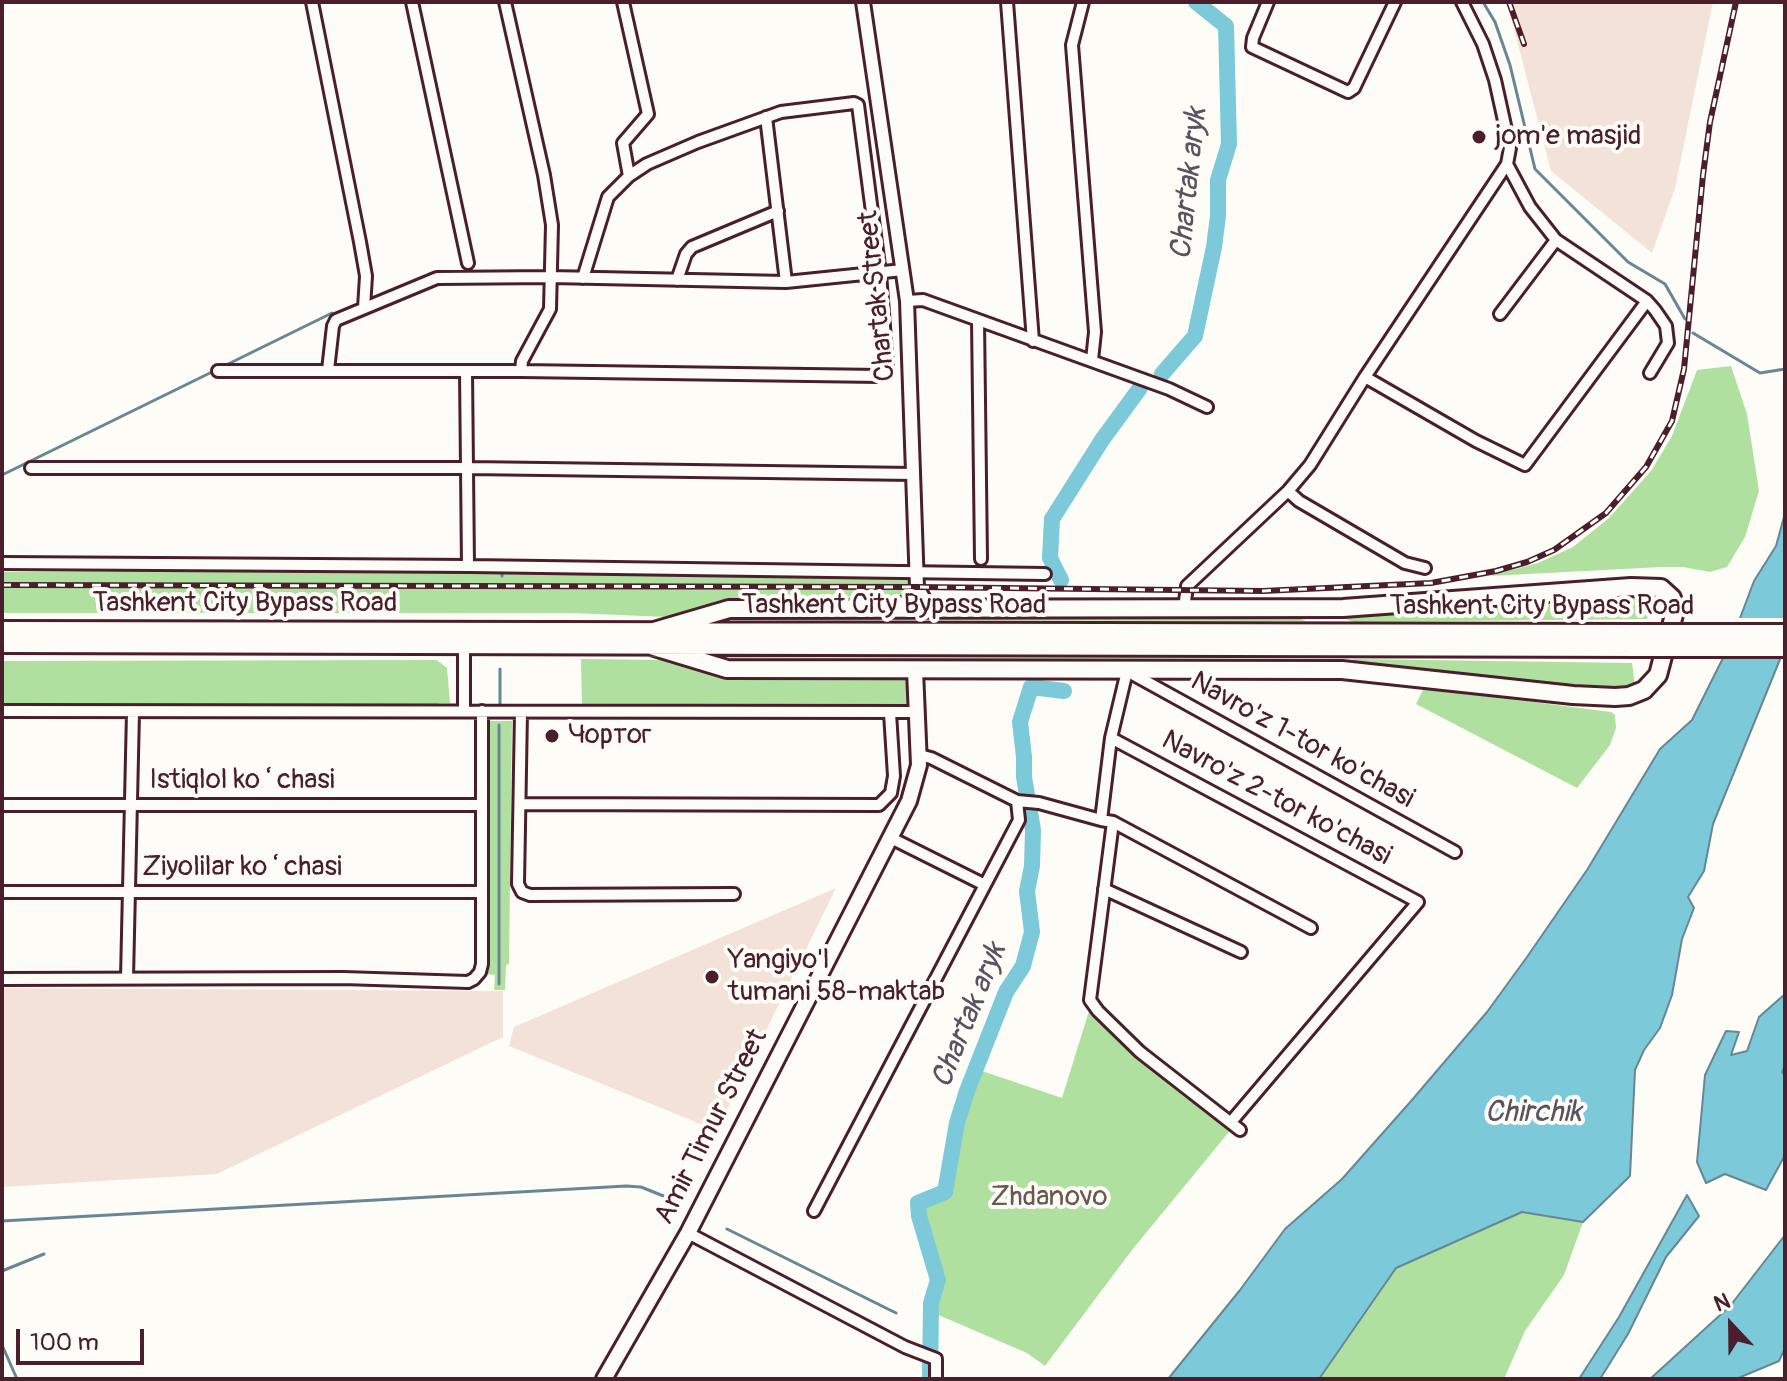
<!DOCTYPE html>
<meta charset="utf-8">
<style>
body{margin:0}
#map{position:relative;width:1787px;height:1381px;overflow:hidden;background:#fdfcf7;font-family:Pangolin,sans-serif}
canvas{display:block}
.frame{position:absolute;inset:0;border:4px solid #4a1f2b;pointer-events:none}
.north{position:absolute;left:1691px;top:1285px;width:80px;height:80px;-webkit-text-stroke:6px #fdfcf7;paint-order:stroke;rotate:338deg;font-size:22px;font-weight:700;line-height:32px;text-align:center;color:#4a1f2b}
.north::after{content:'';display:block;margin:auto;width:28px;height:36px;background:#4a1f2b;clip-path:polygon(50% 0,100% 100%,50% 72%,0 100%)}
.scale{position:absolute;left:16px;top:1329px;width:128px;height:36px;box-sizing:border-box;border:4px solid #4a1f2b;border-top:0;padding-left:10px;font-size:24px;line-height:28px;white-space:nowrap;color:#4a1f2b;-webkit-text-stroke:6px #fdfcf7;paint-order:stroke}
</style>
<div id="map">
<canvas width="1787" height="1381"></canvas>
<div class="frame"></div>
<div class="north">N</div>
<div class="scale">100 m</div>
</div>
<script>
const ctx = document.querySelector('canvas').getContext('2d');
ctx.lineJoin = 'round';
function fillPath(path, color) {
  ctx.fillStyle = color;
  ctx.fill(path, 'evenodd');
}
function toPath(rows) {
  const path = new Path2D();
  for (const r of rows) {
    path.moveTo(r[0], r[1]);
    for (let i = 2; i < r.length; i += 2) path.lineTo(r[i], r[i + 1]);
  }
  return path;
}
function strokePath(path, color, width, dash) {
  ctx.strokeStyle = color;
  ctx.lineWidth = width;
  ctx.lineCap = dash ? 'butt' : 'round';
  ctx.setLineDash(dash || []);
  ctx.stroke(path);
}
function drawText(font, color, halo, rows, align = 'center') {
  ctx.font = font + ' Pangolin,sans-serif';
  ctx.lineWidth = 8;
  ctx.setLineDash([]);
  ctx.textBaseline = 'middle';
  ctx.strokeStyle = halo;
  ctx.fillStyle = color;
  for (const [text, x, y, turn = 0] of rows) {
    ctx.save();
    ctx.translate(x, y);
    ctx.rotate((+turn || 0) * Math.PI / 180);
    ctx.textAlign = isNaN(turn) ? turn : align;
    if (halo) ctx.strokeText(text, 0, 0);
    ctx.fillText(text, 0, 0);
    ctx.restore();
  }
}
fillPath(toPath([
 [1507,2,1713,2,1675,188,1652,253,1551,171],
 [836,888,722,1120,703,1125,509,1046,514,1027],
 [2,988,503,991,503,1037,217,1174,2,1187]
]), '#f3e2da');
fillPath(toPath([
 [1731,366,1747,414,1759,491,1745,537,1727,567,1710,572,1683,567,1661,567,1489,576,1538,563,1573,547,1609,518,1651,471,1672,436,1697,370],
 [468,569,910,576,907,592,893,600,838,596,799,601,721,600,667,617,572,613,2,613,2,572],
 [1655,593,1664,598,1669,614,1662,606,1653,604,1647,619,1354,622,1330,614],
 [731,613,1291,615,1306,621,710,620],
 [712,657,1304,659,1282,666,727,663],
 [581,659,663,660,727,679,908,679,909,706,582,705],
 [1355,659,1632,663,1635,686,1632,688,1613,690,1330,665],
 [437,660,447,668,450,703,439,703,439,708,2,708,2,661],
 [1424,688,1611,712,1615,715,1616,728,1610,745,1577,788,1416,704],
 [489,721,512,721,509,964,506,965,505,990,494,990,495,975,486,974],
 [1089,1011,1233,1127,1132,1250,1045,1366,1027,1353,936,1314,937,1296,945,1276,922,1211,924,1205,950,1195,976,1069,1062,1098],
 [1522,1212,1583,1222,1564,1275,1525,1331,1504,1379,1319,1379,1396,1268]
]), '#b0e09f');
const water = toPath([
 [1785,513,1785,647,1713,824,1704,871,1688,897,1694,908,1682,939,1672,995,1660,1028,1644,1050,1635,1070,1630,1176,1583,1222,1522,1212,1396,1268,1319,1379,1168,1379,1240,1290,1285,1229,1342,1179,1412,1100,1487,1012,1527,957,1587,870,1660,749,1692,720,1731,642,1754,581,1776,546,1785,513],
 [1785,994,1785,1066,1782,1072,1785,1076,1785,1155,1766,1190,1725,1174,1706,1183,1697,1162,1705,1075,1726,1031,1739,1032,1731,1055,1747,1051,1759,1017,1785,994],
 [1687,1195,1699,1216,1666,1257,1628,1334,1600,1379,1579,1379,1619,1317,1687,1195],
 [1785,1235,1785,1348,1779,1361,1736,1379,1650,1379,1730,1306,1785,1235]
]);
fillPath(water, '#7ccad9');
strokePath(water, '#688693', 2);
fillPath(toPath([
 [1736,618,1785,618,1785,658,1719,658]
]), '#fdfcf7');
strokePath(toPath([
 [1483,2,1495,22,1510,65,1535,169,1628,262,1665,284,1685,319],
 [1693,333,1760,373,1785,369],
 [220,368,332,313],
 [2,475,214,371],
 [502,576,502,572],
 [500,708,500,669],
 [499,984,499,725],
 [2,1221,626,1186,641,1187,666,1197],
 [727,1229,896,1313],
 [2,1271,44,1254],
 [2,1345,17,1379]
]), '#688693', 3);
strokePath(toPath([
 [1162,374,1195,336,1214,247,1218,216,1218,180,1229,144,1226,26,1196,2],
 [1061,580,1050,558,1052,519,1102,440,1140,388],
 [930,1379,931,1303,938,1280,919,1216,918,1203,945,1192,957,1123,967,1091,1006,992,1023,966,1032,932,1027,891,1032,866,1033,830,1024,777,1024,757,1020,722,1031,687,1064,691]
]), '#7ccad9', 16);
const minor = toPath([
 [312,2,360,242,366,276,364,308],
 [412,2,468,263],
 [505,2,544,175,552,225,550,309,522,361,521,371],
 [623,2,648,114,623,143,629,176],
 [1007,2,1033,341],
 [1083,2,1072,45,1095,332,1092,360],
 [1268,2,1253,38,1252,47,1348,92,1354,88,1395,2],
 [766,117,786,282],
 [1507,164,1530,207,1556,240,1647,301,1655,310,1666,326,1668,343,1650,373],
 [677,280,686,254,692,247,778,211],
 [907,301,923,300,1169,389,1207,407],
 [1500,314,1556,240],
 [978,320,981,559],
 [328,370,333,326,336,320,437,278,551,277,786,282,903,270],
 [218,371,521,371,880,376,887,366,880,273,858,105,854,103,781,112,698,142,647,164,629,176,608,197,583,278],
 [466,371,468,566],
 [1365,377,1476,441,1525,465,1647,301],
 [31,468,469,468,914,474],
 [1288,491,1299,501,1405,563,1425,568],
 [2,563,470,566,1045,574],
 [1184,609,1187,586,1288,491,1310,465,1365,377,1507,164,1510,148,1495,80,1483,44,1462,2],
 [464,646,464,711],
 [2,711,917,712],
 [521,712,518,884,522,892,530,895,734,894],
 [1111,738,1418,902,1231,1122],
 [919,755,931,758,1017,801,1039,803,1101,820],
 [520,804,879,805,891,793,894,776,890,713],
 [2,805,482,805],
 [1113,822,1311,928],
 [891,838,983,884],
 [1104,889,1241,952],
 [2,892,482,892],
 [127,978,133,712],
 [2,979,343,978,468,982,474,979,480,972,482,964,482,711],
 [1240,1130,1140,1052,1098,1011,1090,1000,1113,822,1101,820,1111,738,1127,671,1455,852],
 [814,1211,1019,820,1017,801],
 [688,1233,905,1347,936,1359,936,1379]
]);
const tertiary = toPath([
 [863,2,907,301,917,587],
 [894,608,909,601,917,587,925,601,940,608]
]);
const secondary = toPath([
 [604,1379,688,1233,909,801,919,765,915,670]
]);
const trunk = toPath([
 [2,630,1644,633],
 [2,644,1644,648],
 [651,646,727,669,1342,670,1573,695,1615,697,1629,696,1644,690,1658,675,1675,611,1672,598,1661,588,1631,587,1343,608,729,609,654,631]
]);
strokePath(minor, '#4a1f2b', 16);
strokePath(tertiary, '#4a1f2b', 18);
strokePath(secondary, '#4a1f2b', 20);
strokePath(trunk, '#4a1f2b', 22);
strokePath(minor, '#fdfcf7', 10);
strokePath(tertiary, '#fdfcf7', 12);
strokePath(secondary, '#fdfcf7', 14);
strokePath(trunk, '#fdfcf7', 16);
const rail = toPath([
 [1509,2,1524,44],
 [2,585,917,587,1263,591,1431,583,1496,571,1527,562,1554,550,1606,513,1646,467,1672,421,1684,369,1703,175,1710,122,1736,2]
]);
strokePath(rail, '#4a1f2b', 6);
strokePath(rail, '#fdfcf7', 3, [9]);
const trunkBridge = toPath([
 [1644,633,1785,633],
 [1644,648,1785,648]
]);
strokePath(trunkBridge, '#4a1f2b', 22, []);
strokePath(trunkBridge, '#fdfcf7', 16);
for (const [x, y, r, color] of [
 [1479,137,8,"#4a1f2b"],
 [552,736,8,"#4a1f2b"],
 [712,977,8,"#4a1f2b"]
]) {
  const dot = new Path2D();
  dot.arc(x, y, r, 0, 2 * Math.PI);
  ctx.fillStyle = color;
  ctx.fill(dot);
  strokePath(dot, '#fdfcf7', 3);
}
drawText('28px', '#4a1f2b', '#fdfcf7', [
 ["jom'e masjid",1495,137],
 ["Чортог",568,736],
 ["Yangiyo'l",728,961],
 ["tumani 58-maktab",728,993]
], 'left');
drawText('28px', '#4a1f2b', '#fdfcf7', [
 ["Chartak Street",878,296,-96],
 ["Tashkent City Bypass Road",245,604],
 ["Tashkent City Bypass Road",894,606],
 ["Tashkent City Bypass Road",1542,607],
 ["Navro'z 1-tor ko'chasi",1302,741,29],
 ["Istiqlol koʻchasi",242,781],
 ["Navro'z 2-tor ko'chasi",1276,799,28],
 ["Ziyolilar koʻchasi",242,868],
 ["Amir Timur Street",712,1127,-63]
]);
drawText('28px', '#69594e', '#fdfcf7', [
 ["Zhdanovo",1049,1198]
]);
drawText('italic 30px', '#59525f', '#fdfcf7', [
 ["Chartak aryk",1190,184,-84],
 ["Chartak aryk",970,1016,-68],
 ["Chirchik",1533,1113]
]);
</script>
